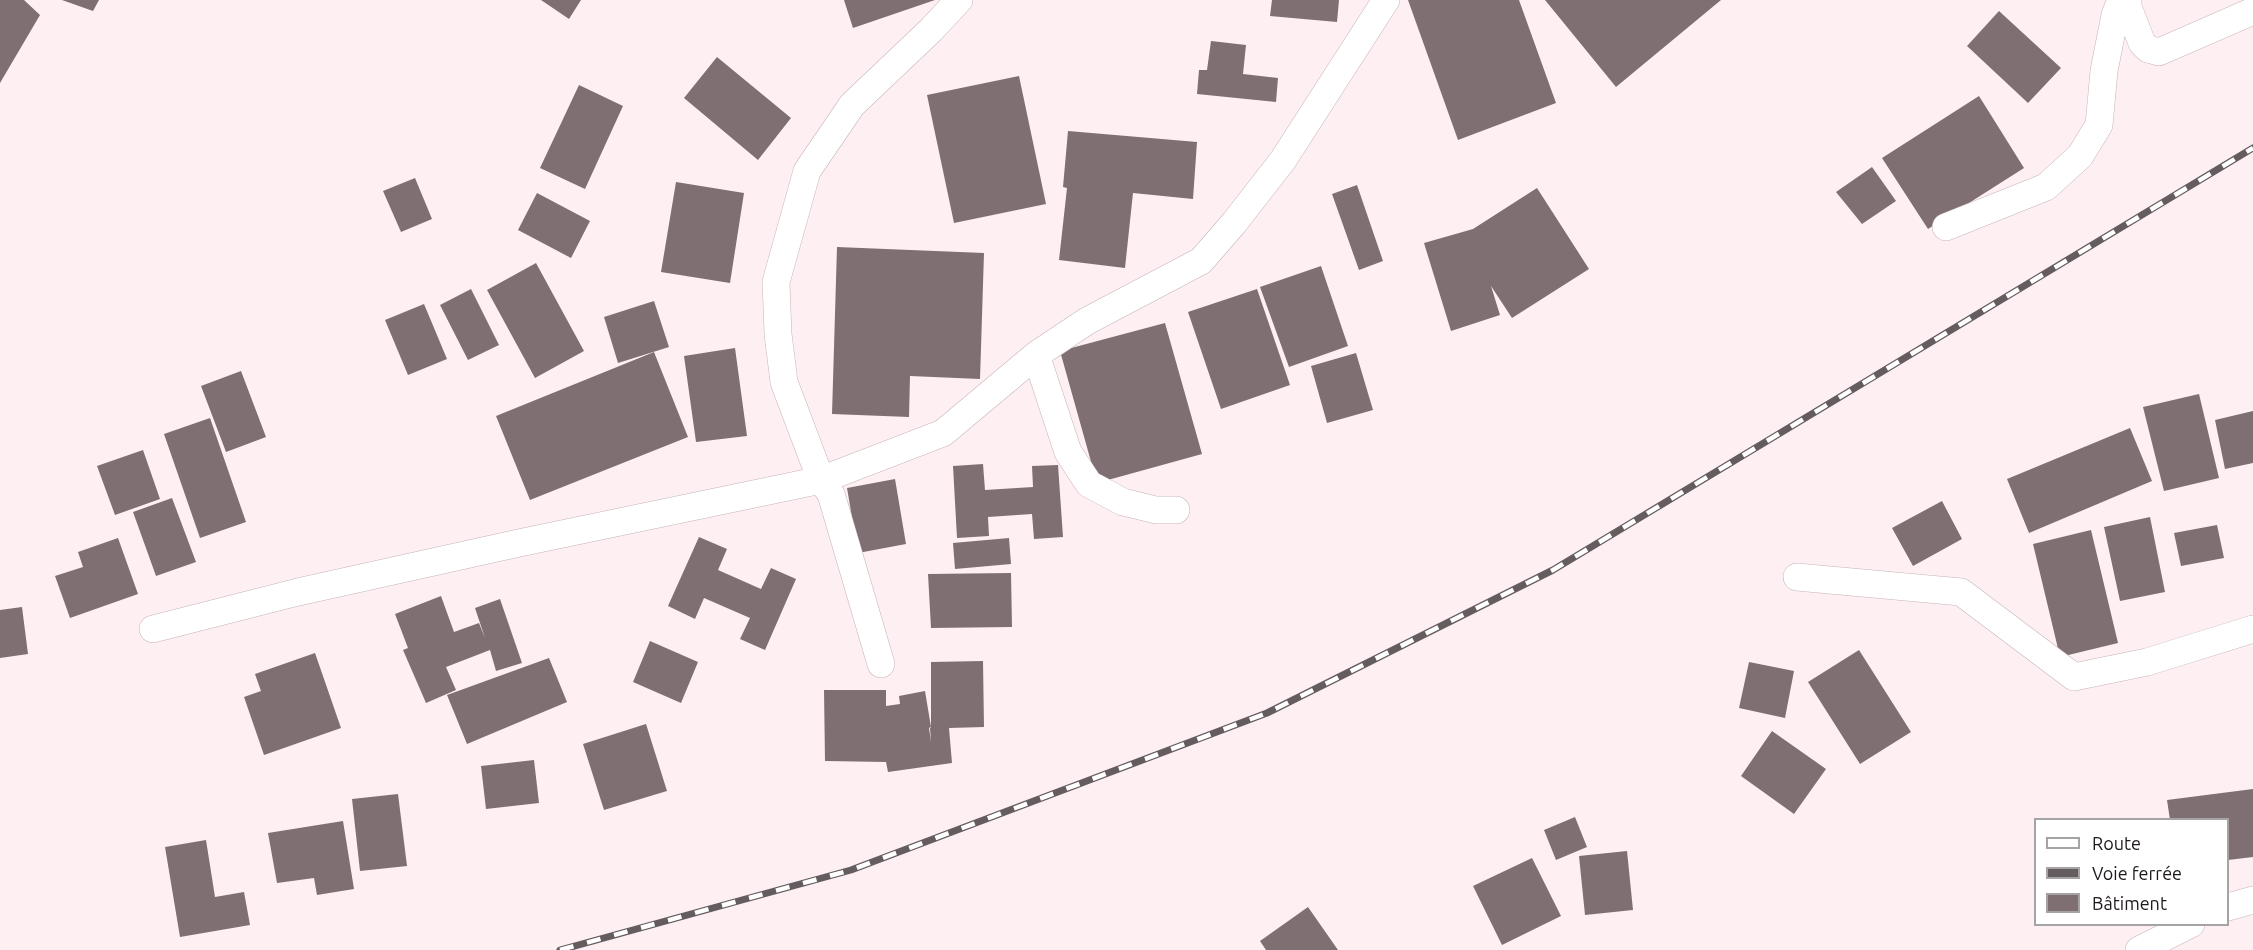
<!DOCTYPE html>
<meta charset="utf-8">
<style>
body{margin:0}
#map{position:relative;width:2253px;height:950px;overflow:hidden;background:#fdeff2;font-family:Ubuntu,sans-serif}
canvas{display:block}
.legend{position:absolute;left:2034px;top:818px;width:195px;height:108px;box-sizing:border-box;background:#fff;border:2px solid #a5a3a4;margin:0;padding:8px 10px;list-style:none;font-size:18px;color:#1f191b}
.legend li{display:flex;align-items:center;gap:12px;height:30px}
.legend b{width:30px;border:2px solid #a5a3a4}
</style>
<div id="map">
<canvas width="2253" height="950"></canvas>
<ul class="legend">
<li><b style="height:8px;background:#fff"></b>Route</li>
<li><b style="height:8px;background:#645c5e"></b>Voie ferrée</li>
<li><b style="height:16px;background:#7f6f73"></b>Bâtiment</li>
</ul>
</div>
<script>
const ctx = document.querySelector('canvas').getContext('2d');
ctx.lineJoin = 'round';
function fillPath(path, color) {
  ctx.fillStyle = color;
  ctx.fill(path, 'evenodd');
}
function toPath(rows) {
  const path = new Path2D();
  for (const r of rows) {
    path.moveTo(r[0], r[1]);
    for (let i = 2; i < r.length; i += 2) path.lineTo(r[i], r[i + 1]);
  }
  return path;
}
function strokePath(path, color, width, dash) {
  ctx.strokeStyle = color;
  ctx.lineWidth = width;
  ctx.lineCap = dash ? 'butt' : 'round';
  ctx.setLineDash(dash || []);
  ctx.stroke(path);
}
fillPath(toPath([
 [0,0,24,0,40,15,0,83],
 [62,0,99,0,93,11],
 [541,0,581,0,569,19],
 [844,0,935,0,853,28],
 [1272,0,1339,0,1337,22,1270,16],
 [1408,0,1519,0,1556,103,1458,140],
 [1545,0,1721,0,1616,87],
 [1999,11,2061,68,2028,103,1967,46],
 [1211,41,1246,45,1243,74,1278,78,1276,102,1197,94,1199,70,1207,70],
 [717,57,791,118,758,160,684,98],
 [1019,76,1046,204,954,223,927,95],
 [579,85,623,106,585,189,540,168],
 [1979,96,2024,168,1928,229,1882,158],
 [1068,131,1197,142,1193,199,1133,193,1125,268,1059,260,1067,188,1063,187],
 [1872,167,1896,201,1862,224,1836,192],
 [415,178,432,219,401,232,383,191],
 [676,182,744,193,730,283,661,272],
 [1357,185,1383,261,1359,270,1332,194],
 [1537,188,1589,269,1512,318,1491,286,1500,315,1451,331,1424,243,1473,229],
 [537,193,590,221,571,258,518,230],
 [837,247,984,253,980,379,910,376,909,417,832,414],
 [536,263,584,351,535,378,487,290],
 [1321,266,1348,346,1289,367,1260,287],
 [471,289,499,345,468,360,440,305],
 [1257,289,1290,385,1221,409,1188,312],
 [654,301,669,347,618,363,604,317],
 [424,304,447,359,408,375,385,320],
 [1165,323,1202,454,1097,483,1060,351],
 [735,348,747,436,696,442,684,356],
 [654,352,688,437,530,500,496,416],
 [1356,353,1373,410,1327,423,1311,366],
 [241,371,266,437,226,452,201,386],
 [2199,394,2219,478,2164,491,2143,407],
 [2253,411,2253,463,2225,469,2215,420],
 [210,418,246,522,200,538,164,434],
 [2130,428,2152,481,2029,533,2007,479],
 [143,450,160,499,115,515,97,466],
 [983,464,985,490,1033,487,1032,466,1058,465,1063,537,1034,539,1032,514,988,517,989,536,957,538,953,466],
 [895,479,906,544,858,553,847,488],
 [172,498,196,562,156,576,133,512],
 [1942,501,1962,539,1913,566,1892,528],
 [2150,517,2165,592,2120,601,2104,527],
 [2217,525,2224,558,2181,566,2174,533],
 [2091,530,2118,643,2060,657,2033,544],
 [699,537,727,549,718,570,761,589,771,568,796,579,765,650,740,639,750,618,704,598,695,619,668,606],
 [118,538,138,594,70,618,55,576,83,567,78,552],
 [1009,538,1011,564,955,569,953,543],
 [1011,573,1012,627,931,628,928,574],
 [441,596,454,632,479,623,485,638,475,608,500,599,522,663,496,671,490,650,446,667,456,690,426,703,403,650,408,648,395,614],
 [22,607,28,654,0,658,0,610],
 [650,641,698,662,681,703,633,682],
 [1859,650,1911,732,1860,764,1808,682],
 [315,653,341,728,264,755,244,697,261,691,255,674],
 [549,658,567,702,467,744,447,695],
 [983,661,984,727,949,728,952,763,888,772,886,762,825,761,824,690,886,690,886,706,900,704,899,696,925,691,931,727,929,728,931,742,930,728,931,728,931,662],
 [1749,662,1794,671,1785,718,1739,708],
 [646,724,667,791,604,810,583,744],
 [1772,731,1826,769,1794,814,1741,776],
 [534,760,539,803,486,809,481,766],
 [2253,789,2253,857,2228,860,2228,820,2170,820,2167,800],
 [398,794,407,866,360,871,352,799],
 [1575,817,1587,847,1556,860,1544,830],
 [343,821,354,889,317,895,314,878,277,883,268,833],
 [206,840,215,897,244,892,250,925,180,937,165,847],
 [1627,851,1633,910,1585,915,1579,856],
 [1532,858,1561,916,1502,945,1473,886],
 [1308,907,1338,950,1266,950,1260,941]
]), '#7f6f73');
const minor = toPath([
 [2128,0,2128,7,2142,43,2148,49,2159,52,2253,11],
 [1946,227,2046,187,2080,156,2099,125,2104,71,2115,15,2121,0],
 [1036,355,1068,452,1089,484,1123,502,1156,510,1176,510],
 [1797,577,1961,592,2074,677,2147,662,2253,629],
 [153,629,298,592,519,543,821,480,943,433,1036,355,1087,321,1201,261,1234,223,1283,160,1386,0],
 [881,664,831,494,821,480,784,382,778,334,776,282,807,171,852,105,931,30,959,0],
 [2228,907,2253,900],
 [2139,950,2191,924]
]);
strokePath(minor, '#c6b4b8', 28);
strokePath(minor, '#fff', 27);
const rail = toPath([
 [560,950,851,870,1267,713,1553,570,2253,148]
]);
strokePath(rail, '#645c5e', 7);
strokePath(rail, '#fff', 4.5, [14]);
</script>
